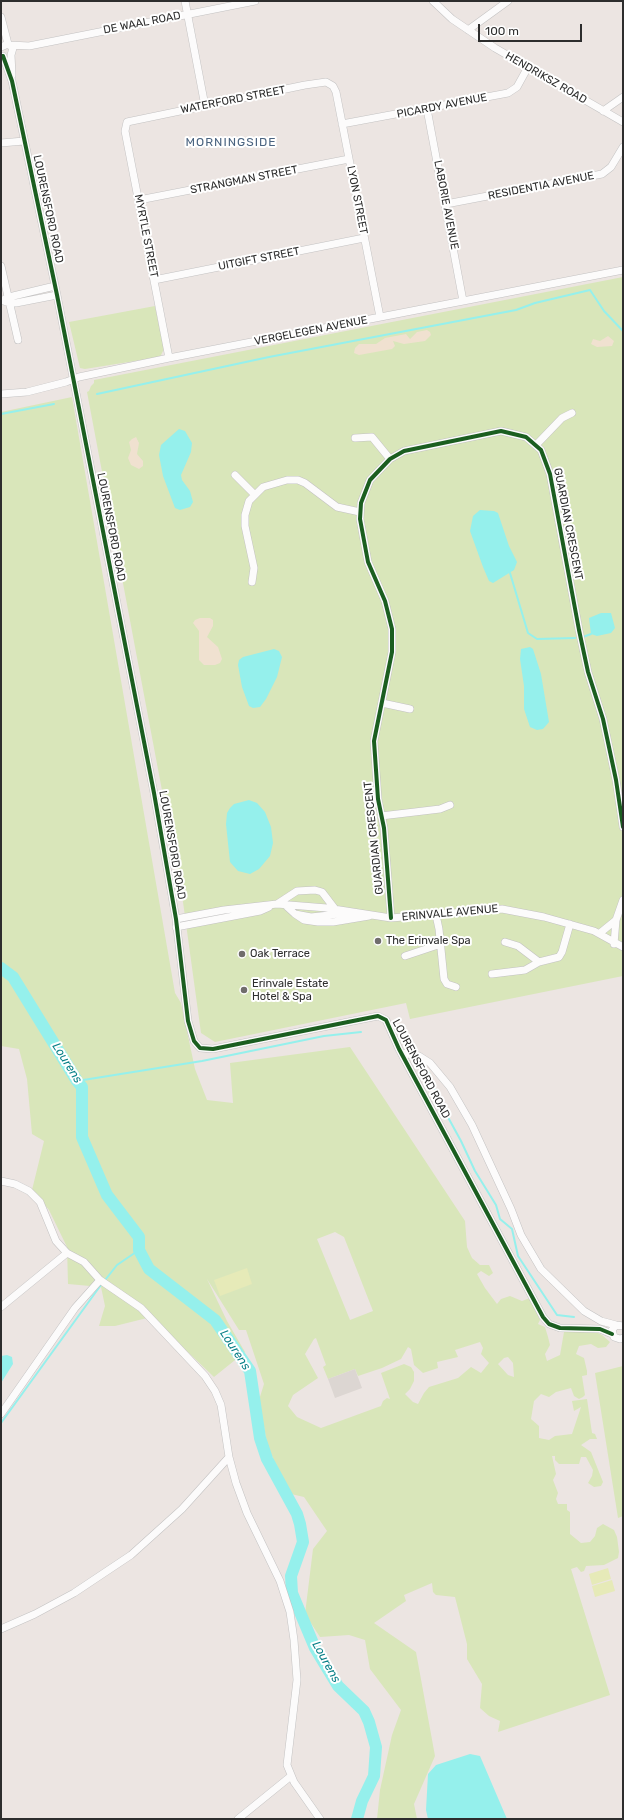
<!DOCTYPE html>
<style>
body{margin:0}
#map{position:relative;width:624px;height:1820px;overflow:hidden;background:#ece5e2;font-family:Rubik,sans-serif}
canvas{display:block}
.frame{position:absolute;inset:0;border:2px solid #2d2d2d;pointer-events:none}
.scale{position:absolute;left:478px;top:24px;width:104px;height:18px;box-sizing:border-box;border:2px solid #2d2d2d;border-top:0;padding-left:5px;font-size:12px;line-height:14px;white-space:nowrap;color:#2d2d2d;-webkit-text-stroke:3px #fff;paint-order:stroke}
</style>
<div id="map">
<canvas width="624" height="1820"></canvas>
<div class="frame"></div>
<div class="scale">100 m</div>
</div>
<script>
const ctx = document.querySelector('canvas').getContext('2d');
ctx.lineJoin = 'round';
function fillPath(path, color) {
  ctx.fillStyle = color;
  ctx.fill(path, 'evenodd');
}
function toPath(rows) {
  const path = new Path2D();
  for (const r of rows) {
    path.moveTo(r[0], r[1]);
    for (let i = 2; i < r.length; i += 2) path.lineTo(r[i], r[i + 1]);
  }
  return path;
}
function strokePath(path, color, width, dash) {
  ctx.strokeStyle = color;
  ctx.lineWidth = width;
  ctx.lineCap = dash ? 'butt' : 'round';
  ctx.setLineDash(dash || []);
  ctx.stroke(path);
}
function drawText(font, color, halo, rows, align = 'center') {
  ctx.font = font + ' Rubik,sans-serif';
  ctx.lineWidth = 4;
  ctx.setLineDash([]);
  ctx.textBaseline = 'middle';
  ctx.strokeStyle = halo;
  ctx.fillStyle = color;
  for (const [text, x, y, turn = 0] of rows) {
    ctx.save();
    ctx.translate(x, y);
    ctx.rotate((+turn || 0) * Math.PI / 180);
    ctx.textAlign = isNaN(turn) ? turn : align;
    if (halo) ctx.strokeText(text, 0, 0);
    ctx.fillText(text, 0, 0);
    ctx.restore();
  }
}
fillPath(toPath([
 [623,277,623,976,410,1019,406,1003,215,1042,201,1033,183,902,87,392,89,391,91,386,94,383,94,380],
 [155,306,164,349,160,357,85,369,80,368,69,322],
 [72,397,175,993,181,1003,195,1069,207,1100,233,1103,230,1063,350,1047,465,1221,467,1247,472,1258,480,1265,489,1265,493,1273,489,1276,481,1271,477,1274,485,1288,497,1304,501,1299,510,1296,522,1301,530,1298,540,1320,538,1324,545,1327,548,1337,550,1345,545,1354,547,1361,560,1355,564,1332,594,1331,602,1335,610,1342,606,1347,598,1348,591,1344,579,1346,576,1354,584,1358,587,1371,587,1375,582,1376,585,1395,583,1397,579,1399,574,1396,571,1388,556,1392,549,1397,541,1394,534,1401,531,1419,539,1426,539,1438,549,1440,555,1436,572,1434,581,1407,574,1411,572,1401,587,1399,592,1433,595,1434,597,1439,590,1439,581,1445,591,1452,603,1482,601,1486,594,1487,588,1483,592,1476,593,1470,586,1457,581,1457,579,1464,559,1464,555,1460,555,1456,552,1456,556,1474,553,1480,558,1493,556,1499,558,1504,567,1504,567,1510,570,1512,570,1534,581,1543,590,1542,595,1536,597,1528,603,1524,614,1530,617,1537,619,1552,618,1558,604,1565,586,1566,584,1571,581,1572,577,1567,571,1569,610,1695,498,1732,500,1721,489,1716,480,1708,482,1684,467,1659,467,1644,455,1597,436,1595,433,1592,432,1583,404,1595,406,1601,374,1623,416,1652,435,1756,414,1804,417,1819,377,1819,380,1790,392,1735,401,1710,370,1669,365,1640,349,1635,320,1637,305,1614,313,1549,327,1531,304,1497,291,1494,276,1466,267,1443,259,1400,264,1384,246,1330,239,1330,207,1279,227,1321,245,1352,214,1377,151,1317,115,1326,99,1326,105,1306,101,1287,68,1284,67,1247,49,1210,32,1190,44,1141,32,1134,27,1079,19,1049,1,1046,1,412],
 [335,1232,344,1237,373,1311,350,1320,317,1239],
 [316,1338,326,1365,323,1367,328,1379,355,1369,358,1376,382,1368,401,1359,408,1347,411,1349,414,1365,423,1373,438,1368,437,1362,458,1357,455,1350,480,1342,483,1348,481,1354,489,1363,481,1373,471,1367,458,1378,429,1387,424,1393,418,1404,413,1402,405,1394,410,1389,414,1381,414,1372,411,1367,404,1364,381,1373,390,1399,387,1398,383,1401,381,1406,321,1428,297,1417,288,1406,293,1395,318,1378,305,1354,314,1339],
 [508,1357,513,1363,514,1377,508,1375,498,1364,504,1358],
 [623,1366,623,1516,618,1518,595,1373]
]), '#d9e6ba');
fillPath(toPath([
 [427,330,430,332,431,335,425,341,404,344,393,341,395,346,392,349,359,355,354,353,355,348,359,344,376,344,385,338,406,334,410,339,417,332],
 [608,336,614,341,612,346,597,347,591,344,593,339,600,341],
 [136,437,139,443,137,454,143,461,143,466,139,469,131,465,128,458,131,450,129,442,132,439],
 [200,618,210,618,213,620,213,626,207,637,218,647,222,659,220,663,215,665,204,665,199,660,199,631,193,623,195,620]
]), '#f0e1d0');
fillPath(toPath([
 [247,1268,252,1284,220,1296,214,1280],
 [608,1568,611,1579,592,1585,589,1574],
 [612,1580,615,1591,595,1597,592,1586]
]), '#e6eab8');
fillPath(toPath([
 [355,1369,362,1388,335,1398,328,1379]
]), '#dcd6d2');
fillPath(toPath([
 [179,429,185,431,192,443,191,452,181,475,182,480,190,491,193,502,190,507,180,510,175,508,163,476,159,455,161,445],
 [480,510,494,511,498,513,509,546,517,562,514,570,493,583,489,581,483,567,470,531,473,516],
 [601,613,611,613,615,628,611,633,597,636,591,634,589,618],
 [530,647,533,649,541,674,549,722,543,729,537,730,530,727,524,709,524,686,520,659,521,649],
 [274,649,279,651,282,657,277,677,266,699,260,707,253,708,249,706,242,687,238,665,239,660,243,657],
 [249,800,257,803,265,812,271,827,273,843,270,856,259,869,250,874,238,871,230,862,226,824,227,813,230,808,234,804],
 [7,1355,12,1357,13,1364,1,1383,1,1356],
 [470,1754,480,1756,507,1819,428,1819,426,1810,428,1774,436,1765]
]), '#95f0ec');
strokePath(toPath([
 [97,394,269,357,516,310,535,303,590,290,604,311,623,331],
 [1,414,54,404],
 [510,573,528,633,537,639,575,638],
 [583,637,591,634],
 [429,1073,438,1099,461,1141,475,1171,496,1205,500,1219,512,1229,518,1256,557,1315,574,1317],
 [77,1081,202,1061,324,1036,361,1032],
 [1,1423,98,1289,117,1265,139,1250]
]), '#95f0ec', 2);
strokePath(toPath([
 [1,968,13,977,77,1081,82,1087,82,1137,107,1195,139,1237,139,1250,149,1269,215,1320,250,1371,260,1438,267,1459,297,1514,300,1524,303,1542,291,1576,292,1593,315,1648,324,1663,338,1686,364,1711,369,1722,376,1747,374,1776,362,1801,357,1819]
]), '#95f0ec', 12);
const minor = toPath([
 [185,1,205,106],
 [433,1,452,19,495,48,623,122],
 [1,17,8,44],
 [468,30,508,1],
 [8,44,13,48,11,55,12,75],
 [10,45,29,46,255,1],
 [1,47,8,44],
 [3,56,12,81,57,295,154,793,176,919,188,1021,194,1041,200,1048,213,1049,378,1016,386,1020,399,1049,543,1317,549,1324,560,1328,600,1329,612,1334],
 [427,109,463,301],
 [603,111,623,97],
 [342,124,508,93,517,87,528,67],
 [1,143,24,141],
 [139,200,349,159],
 [446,204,602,174,611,167,623,147],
 [1,266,18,340],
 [154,280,364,238],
 [1,301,9,297,55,286],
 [6,302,16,303,57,295],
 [169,358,125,131,127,122,305,85,326,82,333,86,336,92,380,317],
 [1,394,27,392,66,382,79,377,169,358,623,270],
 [355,438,372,437,390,459],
 [537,444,562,418,572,413],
 [235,475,254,494],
 [252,582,254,568,245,526,245,515,249,501,263,487,287,480,298,480,305,483,337,507,360,512],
 [382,703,410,709],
 [381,816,440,809,450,805],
 [277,904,297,891,315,890,322,892,335,909],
 [284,904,295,914,311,917,348,913],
 [295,914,304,920,318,922,333,922,369,916],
 [436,915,439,929,444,979,447,984,456,987],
 [391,918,384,828,378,799,374,741,392,652,392,629,385,601,368,562,360,519,361,503,370,480,390,459,404,451,501,431,526,437,541,450,550,474,579,630,588,672,603,719,616,780,623,827],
 [176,919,224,910,277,904,327,908,391,918,502,909,544,917,594,931,623,947],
 [176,927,260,911,269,907],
 [600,933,616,920],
 [505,942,518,946,539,962],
 [614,944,616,920,623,900],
 [405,956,441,944],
 [492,974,525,970,539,962,559,957,562,952,570,924],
 [402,1053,419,1056,430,1063,450,1087,472,1125,511,1209,521,1235,541,1269,584,1311,601,1321,616,1325],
 [1,1181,15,1184,29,1191,40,1202,56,1241,67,1253,84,1262,100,1280,141,1308,205,1376,215,1391,221,1405,229,1457],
 [1,1307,67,1253],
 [623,1326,616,1325,612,1330,614,1337,620,1339,623,1338],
 [1,1414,75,1308,100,1280],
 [1,1629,35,1614,74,1593,131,1555,182,1509,229,1457,236,1483,247,1513,280,1581,290,1612,294,1640,297,1680,287,1765,294,1782,320,1819],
 [238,1819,291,1776]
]);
strokePath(minor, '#c3c2c2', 8);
strokePath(minor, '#fcfbfb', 7);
strokePath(toPath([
 [3,56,12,81,57,295,154,793,176,919,188,1021,194,1041,200,1048,213,1049,378,1016,386,1020,399,1049,543,1317,549,1324,560,1328,600,1329,612,1334],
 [391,918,384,828,378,799,374,741,392,652,392,629,385,601,368,562,360,519,361,503,370,480,390,459,404,451,501,431,526,437,541,450,550,474,579,630,588,672,603,719,616,780,623,827]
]), '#1b5e20', 4);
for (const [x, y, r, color] of [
 [378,941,4,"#706d6c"],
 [242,954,4,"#706d6c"],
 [244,990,4,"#706d6c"]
]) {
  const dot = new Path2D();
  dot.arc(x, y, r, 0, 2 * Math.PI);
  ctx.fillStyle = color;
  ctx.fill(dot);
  strokePath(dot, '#fff', 1.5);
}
drawText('11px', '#2d2d2d', '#fff', [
 ["DE WAAL ROAD",142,23,-11],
 ["HENDRIKSZ ROAD",546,78,30],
 ["WATERFORD STREET",233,100,-11],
 ["PICARDY AVENUE",442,106,-11],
 ["STRANGMAN STREET",244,180,-11],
 ["RESIDENTIA AVENUE",541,186,-11],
 ["LYON STREET",357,200,79],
 ["LABORIE AVENUE",446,205,79],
 ["LOURENSFORD ROAD",48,209,78],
 ["MYRTLE STREET",146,236,79],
 ["UITGIFT STREET",259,259,-11],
 ["VERGELEGEN AVENUE",311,331,-11],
 ["GUARDIAN CRESCENT",568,524,79],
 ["LOURENSFORD ROAD",111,527,79],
 ["GUARDIAN CRESCENT",374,838,-96],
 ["LOURENSFORD ROAD",172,845,80],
 ["ERINVALE AVENUE",450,913,-5],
 ["LOURENSFORD ROAD",421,1069,62]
]);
drawText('11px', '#2d2d2d', '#fff', [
 ["The Erinvale Spa",386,941],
 ["Oak Terrace",250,954],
 ["Erinvale Estate",252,984],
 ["Hotel & Spa",252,997]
], 'left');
ctx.letterSpacing = '1px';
drawText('12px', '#4b6480', '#fff', [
 ["MORNINGSIDE",231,143]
]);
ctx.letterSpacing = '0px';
drawText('italic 12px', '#0a8188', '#fff', [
 ["Lourens",67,1063,58],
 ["Lourens",235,1350,57],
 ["Lourens",326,1662,61]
]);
</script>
